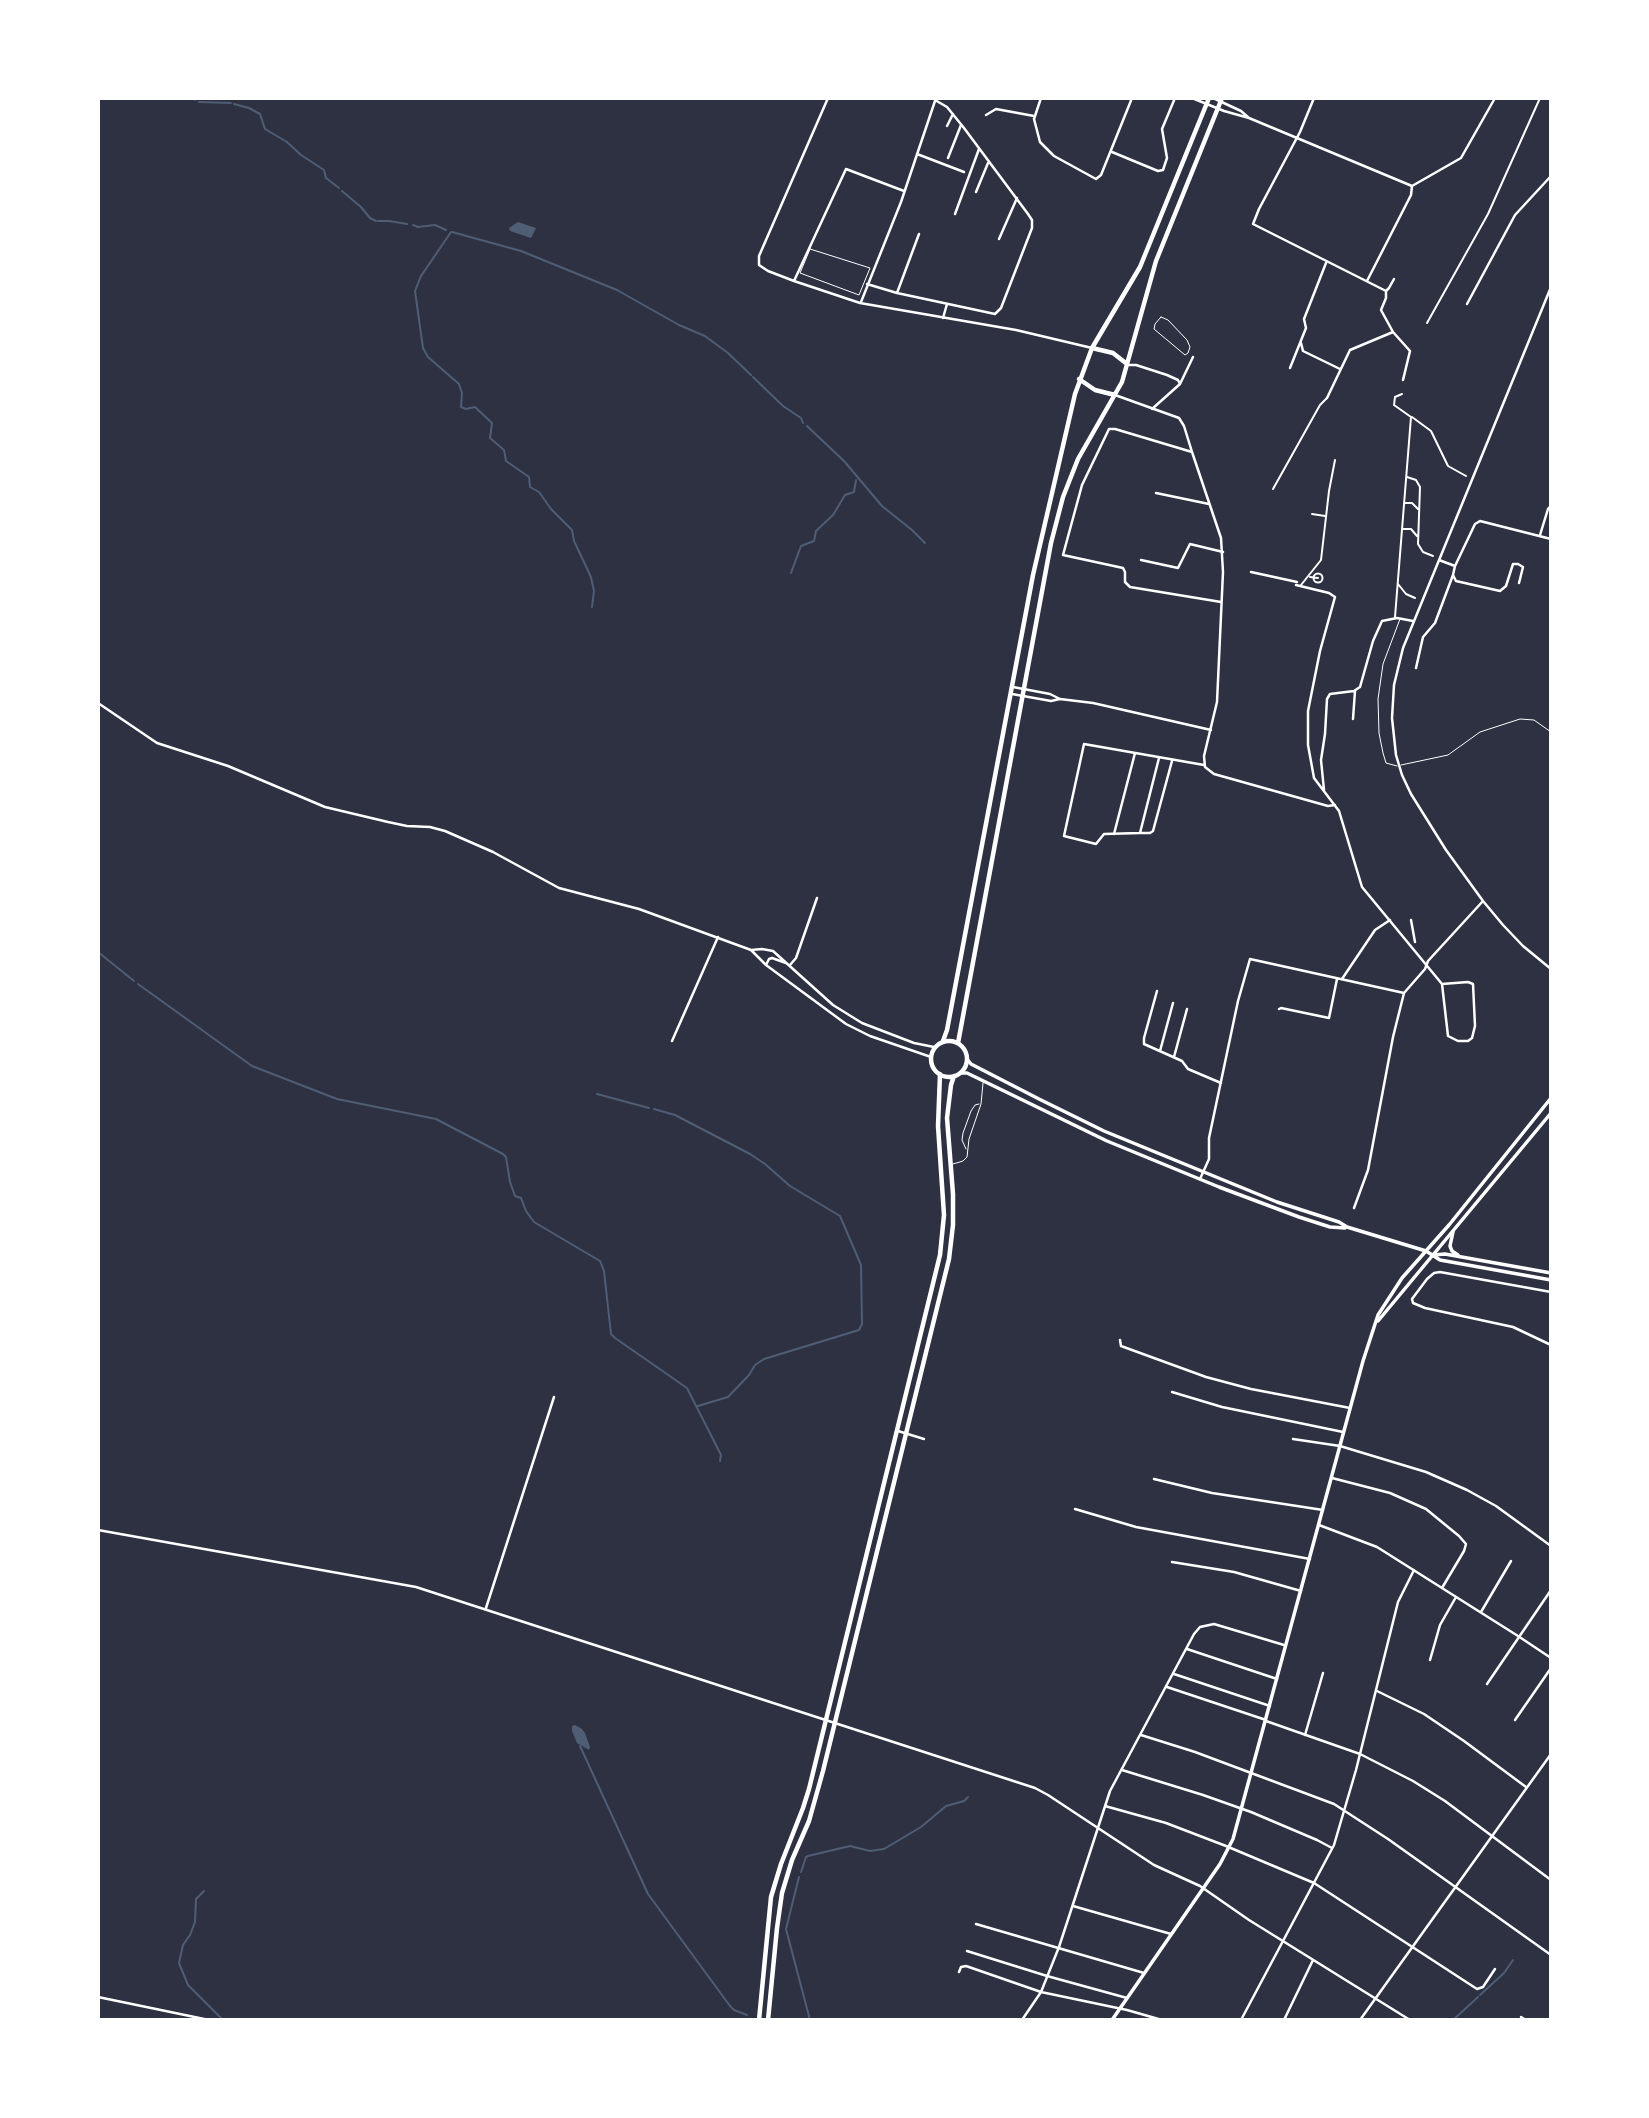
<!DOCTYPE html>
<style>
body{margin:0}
#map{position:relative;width:1649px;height:2118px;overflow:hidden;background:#2d3142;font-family:"DM Sans",sans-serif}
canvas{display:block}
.frame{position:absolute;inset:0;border:100px solid #fff;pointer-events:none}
</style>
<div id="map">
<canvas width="1649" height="2118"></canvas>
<div class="frame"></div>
</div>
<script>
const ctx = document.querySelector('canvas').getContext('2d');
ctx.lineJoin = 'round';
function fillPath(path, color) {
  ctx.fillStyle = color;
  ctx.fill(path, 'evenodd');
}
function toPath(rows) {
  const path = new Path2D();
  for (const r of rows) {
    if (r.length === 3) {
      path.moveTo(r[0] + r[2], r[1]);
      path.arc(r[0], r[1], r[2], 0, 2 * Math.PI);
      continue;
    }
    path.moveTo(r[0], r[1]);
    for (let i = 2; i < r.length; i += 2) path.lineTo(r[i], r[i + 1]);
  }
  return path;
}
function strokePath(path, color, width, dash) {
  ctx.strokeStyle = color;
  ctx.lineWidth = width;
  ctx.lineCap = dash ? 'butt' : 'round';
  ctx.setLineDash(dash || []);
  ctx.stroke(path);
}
fillPath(toPath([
 [518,222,536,228,531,238,510,231,509,228],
 [575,1725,582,1729,585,1733,590,1747,589,1750,577,1743,572,1731,572,1726]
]), '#4f5d75');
strokePath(toPath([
 [193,98,195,100],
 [199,102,231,103],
 [234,104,249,108,260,114,265,129,287,142,301,155,324,170,326,178,339,188],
 [342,191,361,207,370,218,376,221],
 [378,221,389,221,407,224],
 [413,225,418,227,435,225,446,230],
 [451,232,421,276,415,291,423,348,428,357,459,384,462,393,461,407,466,409,475,407,492,423,490,438,504,450,506,461,529,477,530,487,539,492,551,509,572,530,574,541,591,577,594,591,592,607],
 [452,232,521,251,617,290,679,325,705,336,728,353,751,375],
 [753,377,783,406,801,418,803,423],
 [807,426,844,461,882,506,912,530,925,543],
 [791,573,801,546,814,541,816,531,833,515,845,495,854,492,856,480],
 [98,952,134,981],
 [138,984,252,1066,337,1099,436,1119,503,1154,506,1157,510,1182,515,1196,521,1198,526,1211,534,1222,600,1261,604,1271,611,1334,615,1338,687,1388,721,1455,720,1461],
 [597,1094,649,1108],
 [654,1109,675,1115,750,1154,765,1164,790,1186,840,1216,861,1265,862,1324,859,1330,764,1359,755,1365,749,1375,728,1397,698,1406],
 [580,1746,648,1894,730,2006,734,2010,747,2015],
 [801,1872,806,1857,808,1856,850,1846,870,1851,884,1849,921,1827,946,1806,964,1801,968,1797],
 [799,1877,786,1929,810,2020],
 [204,1891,196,1899,195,1922,190,1935,183,1945,179,1963,188,1985,223,2020],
 [1480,1995,1504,1973,1513,1960],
 [1453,2020,1478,1997]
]), '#4f5d75', 2);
strokePath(toPath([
 [810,249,870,268,859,295,800,273,810,249],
 [1161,317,1168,320,1187,340,1190,347,1188,353,1185,355,1154,329,1155,324,1161,317],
 [1401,765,1448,755,1480,732,1520,719,1534,720,1551,732],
 [1397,766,1386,763,1383,753,1379,733,1378,699,1383,664,1400,619],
 [966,1149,962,1140,963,1133,971,1111,975,1105,979,1104],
 [953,1164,963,1161,967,1157,969,1139,981,1104,983,1083]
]), '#fff', 1);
strokePath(toPath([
 [1427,323,1488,214,1540,98],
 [1412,417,1431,431,1448,466,1466,476],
 [1407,477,1416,480,1420,487,1418,544,1423,552,1433,556],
 [1273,489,1320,405,1327,398],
 [1405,503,1412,503,1418,509],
 [1312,514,1325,516],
 [1402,529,1411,529,1417,536],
 [1318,578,4.5],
 [1310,577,1318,578],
 [1398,584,1406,594,1415,598],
 [1301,585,1321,560,1329,491,1335,460],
 [1395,617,1411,417,1394,405,1395,397,1402,394]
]), '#fff', 2);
strokePath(toPath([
 [828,98,759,256,759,265,768,271,794,281,860,303,1016,330,1092,348],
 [1041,98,1034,119,1040,142,1054,156,1096,179,1101,175,1132,98],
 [1192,98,1224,111,1249,118,1412,186],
 [1213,98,1241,111,1249,118],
 [1314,98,1300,132,1259,209,1253,224,1386,291,1386,298,1381,310,1393,332,1350,350,1327,398],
 [986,115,996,109,1034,116],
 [947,126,953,114],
 [1112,152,1158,171,1163,170,1167,158,1162,129,1175,98],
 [917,154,964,172],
 [948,158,961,125],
 [976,192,988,163],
 [955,214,979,149],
 [999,239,1017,198],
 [794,281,846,169,904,191],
 [1367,281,1411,195,1412,186,1461,158,1495,98],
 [867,284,897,293,995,314,1001,308,1032,228,1032,220,1028,214,964,128,947,107,935,100],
 [1551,287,1403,648,1394,685,1392,718,1396,755,1402,775,1411,794,1446,850,1483,901,1503,925,1523,946,1551,969],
 [1386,291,1389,288,1394,279],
 [897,293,919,234],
 [861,302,901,202,936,98],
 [1467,304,1515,215,1551,176],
 [943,318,947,304],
 [1393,332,1410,351,1403,380],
 [1301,343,1303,351,1340,369],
 [1129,365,1136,365,1167,375,1178,380,1180,384],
 [1290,368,1306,328,1304,319,1326,263],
 [1115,395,1179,418,1184,426,1192,452],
 [1152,409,1180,384,1193,357],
 [1156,493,1209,504],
 [1540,535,1548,509,1551,506],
 [1141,560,1178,568,1190,544,1223,552],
 [1439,560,1455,566,1475,524,1480,521,1551,539],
 [1455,566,1453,575,1456,581,1500,591,1506,586,1513,564,1518,564,1523,567,1519,583],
 [1251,572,1297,582],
 [1296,585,1329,593,1335,597,1320,651,1308,711,1308,745,1314,778,1339,811,1362,887,1442,984,1448,1036,1458,1041,1468,1041,1472,1038,1475,1026,1473,984,1468,982,1442,984],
 [1221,602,1130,587,1125,582,1125,572,1123,568,1063,555,1082,485,1109,429,1115,429,1192,452,1221,538,1223,572,1217,702,1204,756,1205,767,1214,774,1328,806,1335,805],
 [1416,668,1423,637,1435,623,1453,575],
 [1013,687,1050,694,1060,699,1093,703,1211,730],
 [1012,694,1051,701,1060,699],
 [98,703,157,743,228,766,325,807,388,822,407,826,430,827,445,831,493,852,559,888,639,909,751,950,766,965,846,1024,870,1036,931,1057],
 [1353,719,1355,691],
 [1159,758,1140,833,1150,833,1153,831,1172,761],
 [1324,790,1321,760,1325,734,1327,699,1330,694,1354,691,1360,687,1373,641,1382,621,1397,618,1413,621],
 [1140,833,1104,834,1096,844,1064,836,1084,744,1204,765],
 [1114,834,1135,753],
 [1411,920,1415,942],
 [751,950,762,949,773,951,833,1005,862,1023,914,1043,934,1047],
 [766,965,769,959,772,958,786,963],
 [790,965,796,958,817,898],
 [1342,979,1375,930,1390,920],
 [1157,991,1144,1038,1144,1044,1182,1061,1188,1069,1221,1083],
 [1279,1009,1281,1008,1329,1018,1337,979],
 [672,1041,718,937],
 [1160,1051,1173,1003],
 [1174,1057,1187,1009],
 [1200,1179,1209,1159,1209,1138,1238,1001,1250,959,1404,993],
 [1354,1208,1368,1170,1393,1037,1404,993,1425,969,1428,961,1483,901],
 [1551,1292,1440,1272,1434,1273,1427,1279,1412,1299,1413,1303,1425,1308,1513,1327,1551,1345],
 [1120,1340,1121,1346,1206,1377,1251,1389,1350,1408],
 [1172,1392,1222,1407,1343,1432],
 [898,1431,924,1439],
 [1293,1439,1340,1446,1426,1472,1467,1490,1496,1506,1551,1546],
 [1332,1478,1390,1493,1426,1509,1459,1536,1466,1544,1464,1551,1442,1588],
 [1154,1479,1212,1493,1323,1510],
 [1075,1509,1136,1527,1310,1559],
 [1319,1525,1377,1547,1518,1636,1551,1658],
 [98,1530,416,1587,1035,1788,1048,1795,1154,1865,1200,1886,1249,1920,1410,2020],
 [1172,1562,1234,1572,1301,1591],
 [486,1608,554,1397],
 [1481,1612,1511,1561],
 [1187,1649,1277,1679],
 [1430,1660,1440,1625,1456,1597],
 [1174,1674,1270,1706],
 [1487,1684,1551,1590],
 [1167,1687,1266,1720],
 [1377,1691,1424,1714,1464,1741,1526,1787],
 [1515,1720,1551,1668],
 [1266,1721,1360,1754,1413,1781,1445,1801,1551,1880],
 [1141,1735,1195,1752,1334,1804,1388,1839,1551,1955],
 [1305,1735,1323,1673],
 [1122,1770,1203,1795,1251,1812,1317,1840,1332,1848],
 [1105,1806,1166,1823,1226,1846,1314,1883,1477,1989,1483,1987,1495,1969],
 [1073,1906,1171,1934],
 [976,1924,1144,1973],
 [967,1951,1047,1976,1127,1998],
 [959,1972,961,1967,966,1966,1041,1992,1127,2010,1162,2020],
 [98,1997,209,2020],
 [1521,2017,1526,2020],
 [1022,2020,1041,1992,1059,1947,1110,1791,1194,1634,1200,1627,1214,1624,1284,1645],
 [1241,2020,1334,1845,1356,1770,1398,1602,1414,1570],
 [1284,2020,1313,1960],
 [1360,2020,1551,1754]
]), '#fff', 2.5);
strokePath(toPath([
 [1378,1321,1551,1113],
 [1112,2020,1220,1864,1233,1839,1363,1361,1378,1315,1402,1278,1449,1225,1551,1098]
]), '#fff', 3.5);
strokePath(toPath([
 [967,1059,971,1064,1039,1099,1104,1131,1277,1202,1339,1222,1347,1227,1426,1251,1440,1260,1551,1280],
 [960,1073,967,1073,1107,1141,1219,1187,1299,1217,1330,1227,1345,1228],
 [1453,1232,1450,1246,1452,1251,1458,1255],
 [1433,1255,1445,1254,1551,1273]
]), '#fff', 3.5);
strokePath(toPath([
 [1092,348,1113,353,1127,364],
 [1079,379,1095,390,1115,395],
 [943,1041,947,1030,1033,575,1075,394,1092,348,1140,267,1209,98],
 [949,1059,18],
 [958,1043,1051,543,1063,497,1078,459,1122,382,1156,261,1222,98],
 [759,2020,771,1897,781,1864,803,1808,809,1789,940,1255,944,1215,938,1126,940,1074],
 [768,2020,777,1928,782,1893,792,1860,809,1821,823,1771,949,1259,953,1225,953,1194,947,1118,951,1085,954,1076]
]), '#fff', 4.5);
</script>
